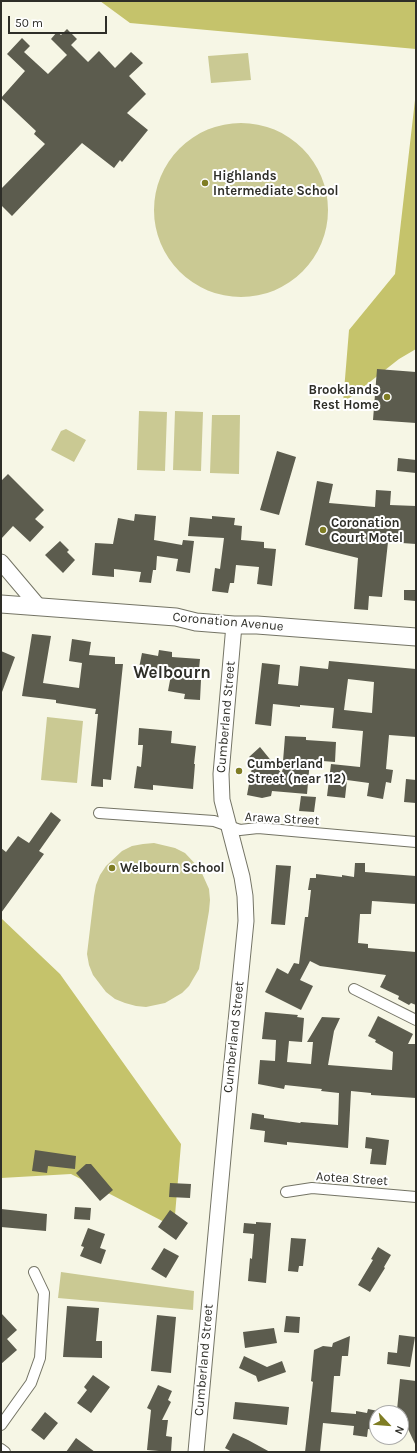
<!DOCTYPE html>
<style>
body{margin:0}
#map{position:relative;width:417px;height:1453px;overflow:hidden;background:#f6f6e5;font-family:Karla,sans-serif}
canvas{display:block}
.frame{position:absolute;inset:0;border:2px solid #2e2e28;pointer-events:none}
.north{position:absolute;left:369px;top:1405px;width:40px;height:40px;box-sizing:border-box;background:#fff;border:1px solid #ababa9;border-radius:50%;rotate:116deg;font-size:11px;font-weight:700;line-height:16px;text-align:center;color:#2e2e28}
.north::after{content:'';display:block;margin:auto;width:14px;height:18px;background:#7f7d24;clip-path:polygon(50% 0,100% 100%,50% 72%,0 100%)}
.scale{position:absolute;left:8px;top:16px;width:99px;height:18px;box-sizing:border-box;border:2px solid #2e2e28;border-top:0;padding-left:5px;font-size:12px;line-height:14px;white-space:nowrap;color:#2e2e28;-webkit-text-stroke:3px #fff;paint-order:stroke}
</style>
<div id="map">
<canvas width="417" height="1453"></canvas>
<div class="frame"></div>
<div class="north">N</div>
<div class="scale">50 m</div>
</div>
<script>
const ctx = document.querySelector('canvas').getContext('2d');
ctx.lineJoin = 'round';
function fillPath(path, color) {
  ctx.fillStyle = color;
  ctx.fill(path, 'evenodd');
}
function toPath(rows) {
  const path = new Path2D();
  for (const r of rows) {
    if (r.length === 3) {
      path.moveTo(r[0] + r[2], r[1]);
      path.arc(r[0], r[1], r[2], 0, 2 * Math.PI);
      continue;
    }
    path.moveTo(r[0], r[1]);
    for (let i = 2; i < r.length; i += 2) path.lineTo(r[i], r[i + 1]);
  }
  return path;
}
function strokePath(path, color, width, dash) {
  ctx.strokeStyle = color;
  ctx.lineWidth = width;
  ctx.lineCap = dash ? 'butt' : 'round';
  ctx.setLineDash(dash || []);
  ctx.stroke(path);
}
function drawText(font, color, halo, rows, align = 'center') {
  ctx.font = font + ' Karla,sans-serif';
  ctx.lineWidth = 4;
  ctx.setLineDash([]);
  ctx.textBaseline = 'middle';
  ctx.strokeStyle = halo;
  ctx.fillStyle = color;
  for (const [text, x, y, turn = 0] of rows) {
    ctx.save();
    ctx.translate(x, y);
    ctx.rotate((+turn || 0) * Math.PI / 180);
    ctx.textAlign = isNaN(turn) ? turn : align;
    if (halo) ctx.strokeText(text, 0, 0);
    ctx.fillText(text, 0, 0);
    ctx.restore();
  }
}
fillPath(toPath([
 [248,53,251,80,211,83,208,56],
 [241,210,87],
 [139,411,167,412,165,471,137,470],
 [175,411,203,412,201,471,173,470],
 [212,415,240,415,239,474,210,473],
 [66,429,86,440,74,462,51,450,61,431],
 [47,717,83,721,77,783,41,780],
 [154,843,175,848,185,853,200,869,209,889,210,900,209,911,199,969,189,986,182,993,165,1003,146,1007,136,1006,125,1003,115,999,106,992,93,975,89,965,87,954,94,896,96,885,100,875,106,866,122,851,132,846,143,844],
 [61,1272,194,1291,193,1310,58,1298]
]), '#cac993');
fillPath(toPath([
 [100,1,416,1,416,49,130,23],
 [416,71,416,349,399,359,343,403,349,330,395,274,415,100],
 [1,918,60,974,181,1144,174,1227,71,1174,1,1178]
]), '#c5c36b');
fillPath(toPath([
 [67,29,77,39,71,45,88,62,99,51,115,68,131,52,143,63,129,76,146,94,127,113,148,130,122,162,120,160,114,168,82,143,12,216,1,205,1,189,45,144,34,134,36,131,1,98,25,71,7,54,22,38,30,46,24,52,48,74,67,55,51,39,57,32,61,35],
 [377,369,416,372,416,423,373,420],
 [277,451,296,457,279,515,260,510],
 [398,458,416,460,416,473,397,471],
 [8,474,44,510,35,519,44,527,30,542,13,526,1,539,1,481],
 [317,481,333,484,329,503,375,507,376,490,391,491,390,505,416,506,416,544,388,542,382,597,369,596,368,610,354,609,358,558,305,545],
 [135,514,156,516,154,540,182,545,183,540,194,541,190,573,176,571,178,559,157,556,156,570,153,570,151,583,139,582,141,572,114,569,114,577,92,575,95,543,113,544,118,518,134,521],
 [212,516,235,518,234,525,242,526,241,540,264,542,264,548,276,549,272,586,257,584,259,567,236,565,234,583,230,583,228,593,212,591,215,568,220,569,224,538,188,536,190,517,212,519],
 [60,541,69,550,67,552,75,560,63,573,45,555],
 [404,590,416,590,416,601,404,600],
 [32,634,51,636,43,683,79,688,82,663,69,661,72,639,91,642,89,655,115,657,115,664,123,664,111,780,103,779,103,787,91,786,98,714,95,714,96,709,56,703,56,700,22,696],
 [159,650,172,652,172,657,200,659,198,680,201,680,200,700,184,699,185,694,168,691,171,675,139,668,142,653,158,656],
 [1,651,15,657,2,692,1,692],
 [329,661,416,669,416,737,389,735,386,769,393,770,391,783,386,782,383,799,367,796,369,783,347,780,345,798,327,796,331,764,360,767,363,731,332,728,334,708,300,705,300,707,273,704,271,726,255,724,262,663,280,665,278,684,298,686,300,666,328,669],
 [348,679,374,682,372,713,344,710],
 [139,728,172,731,171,743,196,746,194,764,195,764,193,789,153,785,153,790,134,788,137,766,141,767,143,745,138,745],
 [285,736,306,737,306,740,336,742,335,762,310,760,307,794,272,791,271,796,262,798,247,795,253,762,249,757,260,747,282,774],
 [406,779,416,780,416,803,404,802],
 [301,796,316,797,314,812,299,811],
 [51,812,61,820,39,851,44,854,1,913,1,848,6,852,18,836,29,843],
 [355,863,365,863,365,872,416,876,416,904,372,901,371,914,360,914,358,943,368,944,368,948,416,952,416,1005,411,1003,409,1005,398,999,399,996,380,987,386,975,320,966,310,961,300,980,313,986,301,1010,265,992,277,968,288,974,294,963,299,964,305,917,308,917,311,890,308,890,310,878,316,878,316,874,342,877,342,875,354,877],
 [276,865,291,866,285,925,271,924],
 [265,1012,298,1015,297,1017,304,1018,302,1042,289,1041,287,1062,311,1064,313,1042,307,1042,322,1017,340,1018,334,1031,328,1065,392,1070,393,1052,375,1042,376,1040,368,1036,378,1016,413,1034,408,1044,416,1044,416,1098,371,1095,371,1093,351,1091,348,1148,287,1142,287,1145,264,1142,265,1131,250,1129,252,1113,264,1115,264,1118,300,1123,301,1122,338,1125,339,1093,321,1091,322,1089,285,1085,284,1089,258,1084,260,1060,275,1061,276,1040,262,1039],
 [366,1137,389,1140,386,1165,370,1164,372,1149,365,1148],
 [35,1150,76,1156,75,1169,48,1166,47,1173,32,1171],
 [86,1164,91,1164,113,1190,100,1201,76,1173],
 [170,1183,191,1184,190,1198,169,1197],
 [75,1207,91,1208,90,1220,74,1219],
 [1,1209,47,1214,46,1231,1,1227],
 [170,1210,188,1223,176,1240,158,1227],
 [256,1222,271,1223,266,1283,248,1281,250,1258,252,1259,254,1234,243,1233,244,1223,256,1224],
 [88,1228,105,1234,100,1248,106,1250,101,1264,80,1256,84,1247,81,1246],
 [291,1238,306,1239,303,1266,299,1266,298,1272,288,1271],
 [378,1247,391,1255,384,1267,385,1268,370,1292,358,1285,373,1260,371,1259],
 [164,1248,179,1256,166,1278,151,1269],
 [67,1306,99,1308,96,1341,102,1341,102,1358,63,1357],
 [1,1313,17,1330,7,1339,17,1350,1,1364],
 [157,1315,176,1317,171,1373,151,1371],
 [286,1316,300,1317,299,1333,284,1332],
 [274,1328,277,1343,245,1348,243,1332],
 [399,1335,415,1337,410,1367,387,1364,388,1352,397,1353],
 [350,1336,348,1356,342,1356,340,1376,334,1376,331,1412,356,1414,356,1411,367,1413,368,1409,378,1411,375,1430,368,1429,367,1437,353,1435,354,1426,323,1423,320,1452,305,1452,313,1382,311,1381,314,1350,323,1346,332,1347,333,1343],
 [244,1356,267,1367,282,1361,286,1372,258,1382,256,1376,239,1368],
 [93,1375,110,1387,91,1413,77,1403,87,1390,84,1387],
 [400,1379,416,1381,416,1446,401,1414,401,1410,397,1410],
 [158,1385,172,1391,168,1400,171,1402,162,1420,168,1420,166,1436,172,1437,171,1452,147,1450,151,1410,147,1408],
 [235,1402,289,1407,287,1425,233,1419],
 [45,1412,58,1423,44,1440,31,1430],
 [233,1433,248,1440,270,1452,232,1452,225,1448],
 [76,1438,95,1452,66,1452]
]), '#5c5c4e');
const minor = toPath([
 [99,813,214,821,240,830,258,828,416,842],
 [354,989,416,1020],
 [286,1192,312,1188,416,1197],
 [1,1425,31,1383,40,1358,44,1293,34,1272],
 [1,1449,5,1452]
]);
const secondary = toPath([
 [1,562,39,607],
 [196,1452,229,1092,246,921,245,896,242,877,222,800,221,774,234,625]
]);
const trunk = toPath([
 [1,604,176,617,196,622,234,625,257,625,416,637]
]);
strokePath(minor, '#747465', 12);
strokePath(secondary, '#747465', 17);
strokePath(trunk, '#747465', 19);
strokePath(minor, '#fff', 10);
strokePath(secondary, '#fff', 15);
strokePath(trunk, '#fff', 17);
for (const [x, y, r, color] of [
 [205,183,4,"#7f7d24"],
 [387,397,4,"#7f7d24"],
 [323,530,4,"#7f7d24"],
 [239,771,4,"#7f7d24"],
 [112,868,4,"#7f7d24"]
]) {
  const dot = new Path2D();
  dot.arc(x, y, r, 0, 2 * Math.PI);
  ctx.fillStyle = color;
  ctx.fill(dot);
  strokePath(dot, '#fff', 1.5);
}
drawText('bold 13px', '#2e2e28', '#fff', [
 ["Highlands",213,176],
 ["Intermediate School",213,191],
 ["Brooklands",379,390,"right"],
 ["Rest Home",379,405,"right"],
 ["Coronation",331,523],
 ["Court Motel",331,538],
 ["Cumberland",247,764],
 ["Street (near 112)",247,779],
 ["Welbourn School",120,868]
], 'left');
drawText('13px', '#2e2e28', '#fff', [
 ["Coronation Avenue",228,622,5],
 ["Cumberland Street",226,717,-85],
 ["Arawa Street",282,819,3],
 ["Cumberland Street",234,1037,-84],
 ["Aotea Street",352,1179,4],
 ["Cumberland Street",204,1360,-85]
]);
drawText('bold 17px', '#2e2e28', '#fff', [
 ["Welbourn",172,673]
]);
</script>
